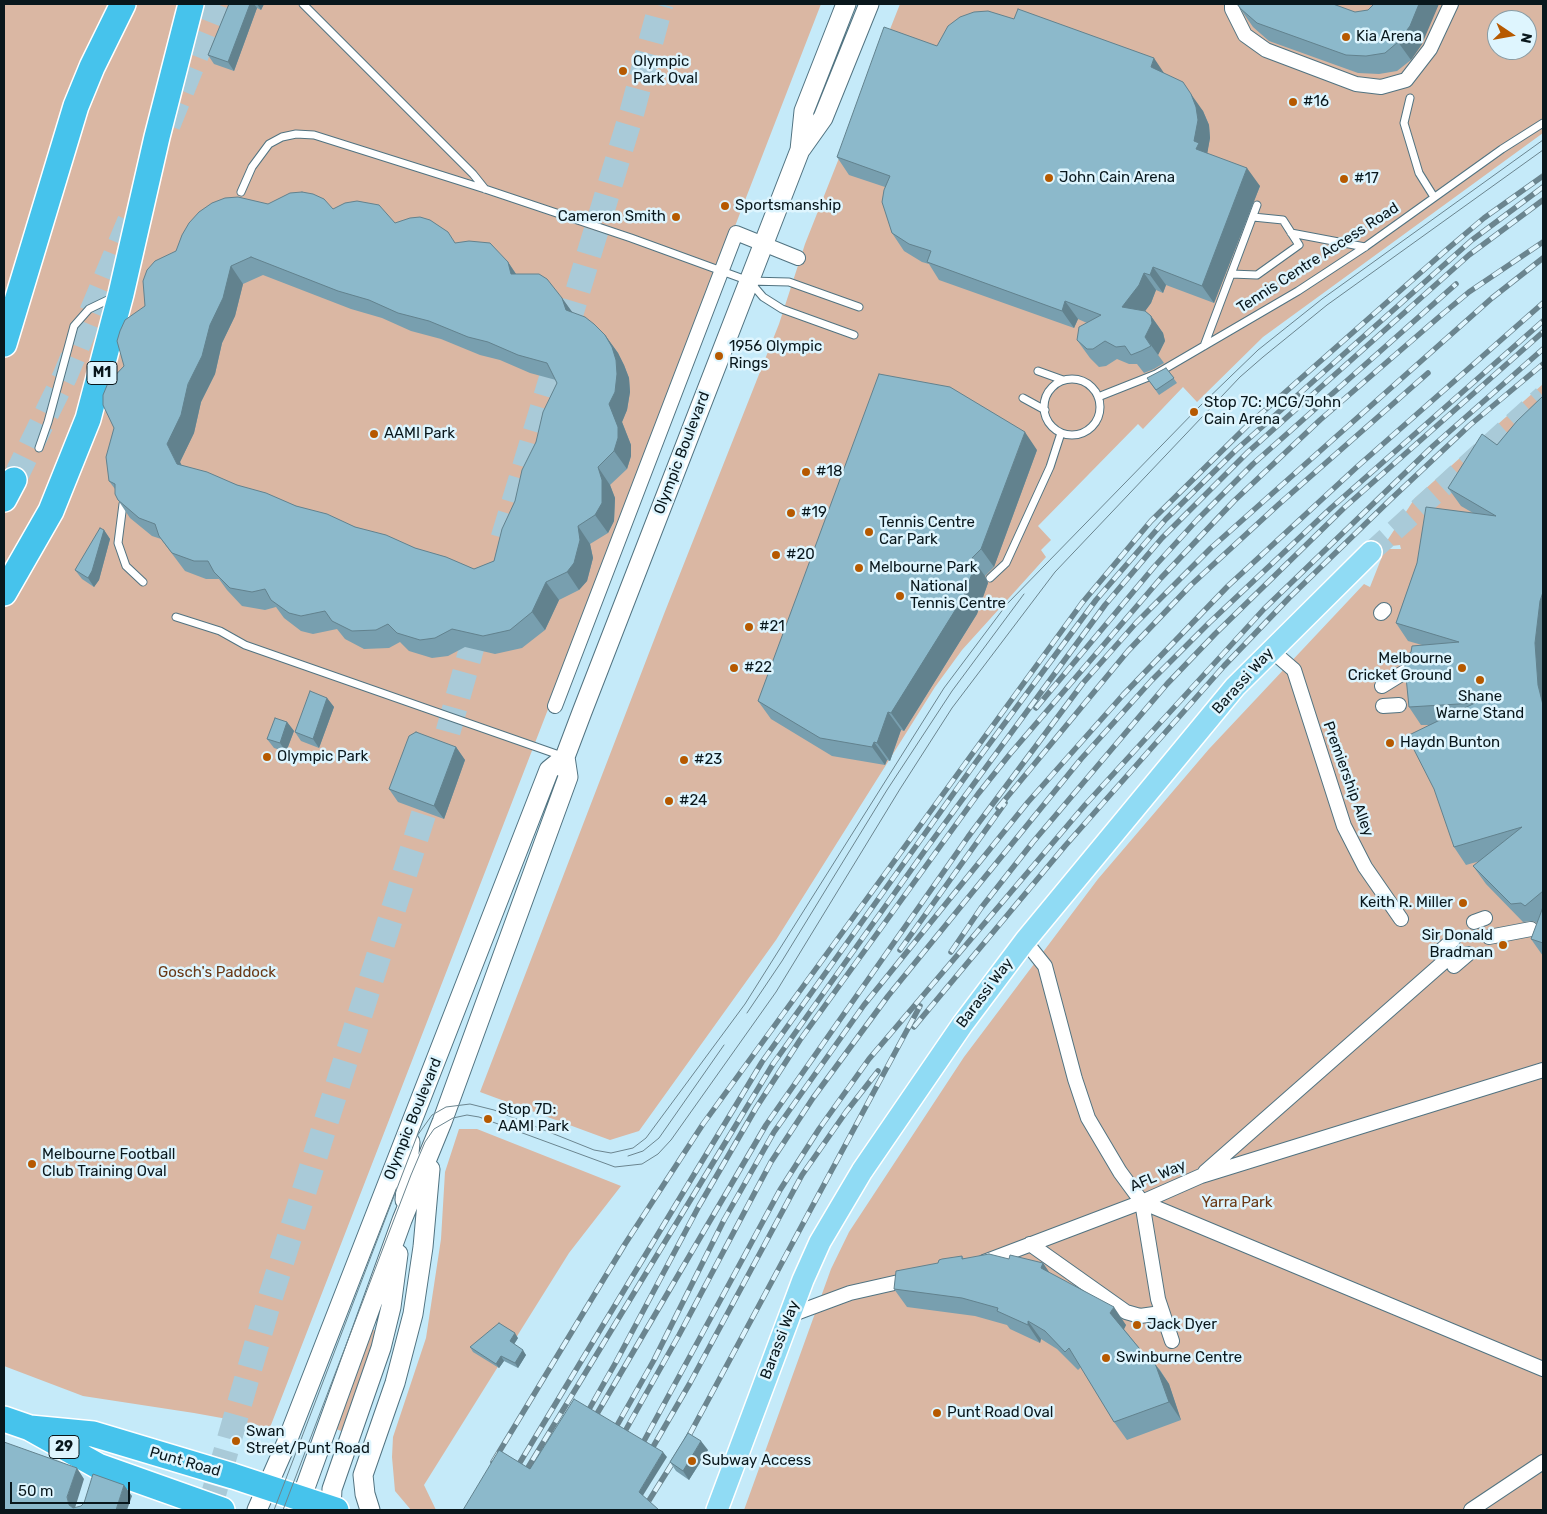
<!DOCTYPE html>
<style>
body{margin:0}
#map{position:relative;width:1547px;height:1514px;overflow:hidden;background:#c5eaf9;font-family:Rubik,sans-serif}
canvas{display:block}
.frame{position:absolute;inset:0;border:5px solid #09171c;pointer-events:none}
.north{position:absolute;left:1487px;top:10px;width:50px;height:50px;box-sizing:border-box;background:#def5fe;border:1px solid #899ca4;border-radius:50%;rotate:102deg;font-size:14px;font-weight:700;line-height:20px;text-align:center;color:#09171c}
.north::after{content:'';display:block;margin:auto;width:18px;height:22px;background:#b65900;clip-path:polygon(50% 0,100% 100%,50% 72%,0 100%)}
.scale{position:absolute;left:10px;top:1482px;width:120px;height:22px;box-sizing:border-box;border:2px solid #09171c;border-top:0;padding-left:6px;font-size:15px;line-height:18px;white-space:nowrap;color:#09171c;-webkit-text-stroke:4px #def5fe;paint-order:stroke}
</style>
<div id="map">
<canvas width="1547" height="1514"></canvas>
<div class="frame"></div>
<div class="north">N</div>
<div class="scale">50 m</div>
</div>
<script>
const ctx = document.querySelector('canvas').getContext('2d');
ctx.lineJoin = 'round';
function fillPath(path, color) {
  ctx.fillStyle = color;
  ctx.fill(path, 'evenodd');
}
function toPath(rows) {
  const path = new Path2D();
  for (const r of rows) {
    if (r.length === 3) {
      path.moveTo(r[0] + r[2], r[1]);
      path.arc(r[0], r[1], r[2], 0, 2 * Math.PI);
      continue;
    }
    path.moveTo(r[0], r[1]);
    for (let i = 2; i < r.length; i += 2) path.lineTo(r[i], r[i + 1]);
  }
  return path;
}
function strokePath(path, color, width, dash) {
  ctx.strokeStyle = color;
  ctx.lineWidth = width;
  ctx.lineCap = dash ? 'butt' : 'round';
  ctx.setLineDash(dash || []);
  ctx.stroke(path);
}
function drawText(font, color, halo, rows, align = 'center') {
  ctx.font = font + ' Rubik,sans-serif';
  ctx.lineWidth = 5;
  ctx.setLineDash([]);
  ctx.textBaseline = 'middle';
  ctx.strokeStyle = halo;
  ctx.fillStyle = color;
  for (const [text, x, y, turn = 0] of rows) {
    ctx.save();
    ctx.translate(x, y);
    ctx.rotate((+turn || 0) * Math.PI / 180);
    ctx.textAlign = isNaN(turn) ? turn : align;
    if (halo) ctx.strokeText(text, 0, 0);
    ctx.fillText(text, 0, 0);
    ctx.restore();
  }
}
fillPath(toPath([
 [4,4,821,4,269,1430,255,1424,194,1413,83,1396,4,1366],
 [900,4,1543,4,1543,133,1263,337,1197,402,1183,387,1143,429,1138,424,1038,526,1051,540,1041,550,1046,557,962,650,935,687,776,940,639,1131,610,1140,480,1092,664,614,779,324,805,244],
 [1497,20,1527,20,1527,50,1497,50],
 [1543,384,1543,1510,744,1510,831,1269,849,1232,964,1057,1098,879,1209,749,1364,584,1370,587,1385,549,1401,549,1400,545,1383,547,1415,498],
 [459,1129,477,1129,621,1186,569,1253,424,1485,436,1510,411,1510,395,1491,392,1457,393,1437,426,1338,441,1239,445,1172],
 [372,1329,376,1331,372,1350,344,1432,333,1428]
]), '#dab7a3');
strokePath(toPath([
 [1371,552,1543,396]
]), '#a9cad8', 21, [21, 11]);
strokePath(toPath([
 [168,125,217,4],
 [14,480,65,376,133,213],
 [503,538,632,112,661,4],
 [209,1510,268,1305,435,778,481,615]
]), '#a9cad8', 25, [25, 12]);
const lane = toPath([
 [303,4,473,174,485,189],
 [1410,98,1404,123,1419,173,1434,197],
 [241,192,252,167,269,144,282,137,296,134,314,135,485,189,631,238,749,281,789,282,859,307],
 [1291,233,1365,247],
 [1231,274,1257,275,1299,245,1283,220,1253,217],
 [751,283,763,297,782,309,854,335],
 [1204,346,1257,205],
 [1038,371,1063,380],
 [1072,407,28],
 [1098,397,1156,374,1298,291,1365,247,1502,149,1543,123],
 [1023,398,1045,410],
 [39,448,48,422,74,326,89,309,114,297],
 [123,504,118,543,126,566,143,582],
 [990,578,1006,563,1050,467,1061,433],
 [176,617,220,631,245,645,562,756]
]);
const street = toPath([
 [1232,4,1232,9,1245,35,1266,50,1356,84,1381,87,1406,80,1430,49,1451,4],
 [1381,613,1384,610],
 [1271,650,1294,670,1344,826,1365,867,1401,919],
 [1382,686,1416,665],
 [555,706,736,233,798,258],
 [1383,706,1399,705],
 [1474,922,1485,918],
 [1489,937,1531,929],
 [1025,941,1045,966,1075,1079,1088,1118,1120,1172,1142,1202,1158,1299,1172,1341],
 [1438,953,1453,940],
 [1454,966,1468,954],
 [1205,1172,1446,960],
 [1142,1202,1543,1369],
 [1030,1244,1126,1312,1140,1316,1161,1313],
 [984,1262,1142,1202,1201,1176,1543,1070],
 [788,1316,850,1293,912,1279],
 [1471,1510,1543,1462]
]);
const secondary = toPath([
 [801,149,823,118,869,4],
 [405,1200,410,1142],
 [257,1510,286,1444,549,770,565,757,582,712,800,150,804,111,846,4],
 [297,1510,402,1220,442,1122,568,777,565,757],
 [331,1510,332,1489,381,1348,391,1307,398,1254],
 [370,1510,365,1494,363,1475,395,1383,413,1314,423,1247,430,1169]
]);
const primary = toPath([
 [717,1510,803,1280,820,1242,862,1171,962,1025,1025,941,1235,687,1371,552]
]);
const highway = toPath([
 [4,344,76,106,92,67,123,4],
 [4,499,14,480],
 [4,593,51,511,88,419,121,294,157,137,191,4],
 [4,1419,30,1428,98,1466,222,1510],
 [30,1428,93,1434,233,1476,336,1510]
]);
strokePath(lane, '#517381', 9);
strokePath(street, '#517381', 16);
strokePath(secondary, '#517381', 21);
strokePath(primary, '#fff', 24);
strokePath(highway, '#fff', 28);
strokePath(lane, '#fff', 7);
strokePath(street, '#fff', 14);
strokePath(secondary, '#fff', 19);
strokePath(primary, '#90dbf4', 21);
strokePath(highway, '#46c3ec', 25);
strokePath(toPath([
 [747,1013,782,961,887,790,952,691,1024,594],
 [628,1156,643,1151,659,1138,724,1045],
 [274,1510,417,1136,432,1115,446,1107,470,1104,494,1110,594,1150,611,1153,633,1148,646,1138,745,1004,944,688,1007,604,1200,406,1258,350,1322,299,1543,140],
 [283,1510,411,1175,425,1142,434,1129,453,1118,467,1115,479,1117,615,1167,642,1164,658,1154,671,1140,776,992,900,789,952,708,1055,572,1240,377,1263,357,1327,305,1543,150]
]), '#6b858f', 1);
const rail = toPath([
 [1036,708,1154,567,1197,520,1253,464,1456,284],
 [998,808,1128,651,1191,585,1278,505,1428,373],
 [900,950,1005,803],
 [951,952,981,908,1033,842,1167,684,1215,634,1345,507,1543,332],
 [914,1027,1065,846,1224,666,1289,598,1390,500,1470,425,1543,364],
 [583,1420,616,1362,699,1206,756,1108,800,1040,978,794,1010,754,1161,578,1234,501,1320,420,1439,317,1469,292,1543,242],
 [591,1424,766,1125,968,837,1083,683,1136,623,1211,548,1492,298,1543,258],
 [611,1436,654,1360,724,1220,774,1132,864,1005,1028,802,1123,695,1228,586,1358,466,1543,303],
 [619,1442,679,1335,771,1162,813,1098,888,996,1081,759,1152,680,1209,623,1331,508,1543,321],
 [638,1452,780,1190,819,1129,869,1059,1085,805,1264,609,1433,446,1543,349],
 [646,1459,690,1383,802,1175,846,1112,878,1071],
 [493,1462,625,1244,703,1124,1082,603,1151,521,1247,426,1445,251,1484,218,1543,176],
 [513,1474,762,1062,976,762,1096,600,1166,519,1236,450,1472,240,1543,187],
 [521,1479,773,1064,926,849,1105,605,1162,538,1248,452,1469,255,1543,200],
 [643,1510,685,1443,920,1006]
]);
strokePath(rail, '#6b858f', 5.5);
strokePath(rail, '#def5fe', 4, [11]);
fillPath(toPath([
 [229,4,264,4,261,10,257,8,234,71,214,64,208,55],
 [1237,4,1422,44,1411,60,1397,71,1379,74,1358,73,1269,41,1253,27],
 [937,46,1164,73,1203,111,1209,125,1210,138,1207,153,1260,186,1214,303,1166,285,1163,293,1156,290,1151,303,1145,311,1151,316,1163,333,1165,341,1158,355,1164,363,1154,369,1144,373,1137,364,1129,364,1117,359,1106,366,1099,367,1090,358,1077,340,1087,323,1078,319,1074,328,939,280,929,264,922,262,904,251,892,233,885,187,849,175,837,157],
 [268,204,333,209,395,223,455,243,508,262,516,274,562,298,572,312,605,335,618,353,624,365,629,378,630,392,627,410,622,422,631,445,631,456,627,469,610,485,615,498,614,521,608,533,590,544,593,558,587,581,579,590,559,600,545,630,522,648,495,654,465,647,448,656,432,658,409,651,400,642,389,648,364,649,345,639,337,629,313,634,301,631,284,618,276,607,265,610,242,606,227,590,219,579,206,579,185,571,161,539,152,536,130,518,118,500,115,489,109,481,114,428,124,366,145,306,176,251],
 [263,275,351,309,382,318,411,331,441,339,480,355,500,360,530,373,556,380,557,383,494,561,474,569,181,465,180,462,194,433,201,402,215,374,222,343,235,316,243,284],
 [1166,368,1177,383,1159,395,1147,378],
 [1543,396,1543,956,1531,939,1537,923,1533,921,1523,922,1486,884,1473,866,1480,861,1466,865,1454,847,1430,725,1421,725,1409,707,1422,645,1408,641,1396,623,1417,563,1473,513,1461,506,1448,488,1497,445],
 [1037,450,994,567,985,576,988,583,977,614,904,731,901,730,890,761,887,760,885,765,832,756,771,719,758,701],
 [104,530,110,539,99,580,94,587,82,579,75,570],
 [327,698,334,707,319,748,301,741,295,732],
 [287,722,294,731,286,752,274,748,267,739],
 [456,747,465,760,444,819,398,802,389,789],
 [962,1256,964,1259,1009,1259,1043,1263,1049,1272,1126,1325,1124,1329,1144,1354,1160,1370,1169,1384,1181,1420,1127,1440,1114,1422,1081,1367,1078,1370,1057,1349,1041,1339,1040,1343,1010,1329,1007,1325,975,1316,907,1307,894,1289,938,1263],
 [518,1338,514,1344,526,1355,518,1368,504,1361,499,1368,473,1352,470,1347],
 [708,1450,689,1480,676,1471,670,1462]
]), '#789faf');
fillPath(toPath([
 [250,4,254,4,257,8,234,71,228,62],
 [257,4,264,4,261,10],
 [1419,4,1439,4,1422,44,1411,60,1398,42],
 [1154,58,1166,76,1151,67],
 [1191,94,1203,111,1209,125,1210,138,1207,155,1196,149,1194,141],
 [1247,168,1260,186,1214,303,1202,286],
 [508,262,520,280,511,274],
 [231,266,243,284,235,316,222,343,215,374,201,402,194,433,180,462,190,482,177,464,167,444],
 [1153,267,1166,285,1163,293,1150,275],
 [1144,273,1156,290,1151,303,1135,325,1122,307],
 [562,298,575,316,566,310],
 [1065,301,1078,319,1074,328,1062,311],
 [1151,316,1163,333,1165,341,1158,355,1164,363,1145,337],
 [605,335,618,353,624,365,629,378,630,392,627,410,622,422,631,445,631,456,627,469,614,451,609,404],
 [1025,432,1037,450,994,567,981,549],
 [598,467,610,485,615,498,614,521,608,533,595,515],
 [578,526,590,544,593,558,587,581,579,590,567,572],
 [104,530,110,539,99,580,94,587,88,578],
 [972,558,985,576,988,583,977,614,904,731,891,713],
 [546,582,559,600,545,630,532,612],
 [1543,592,1543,705,1538,685,1535,643,1540,601],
 [327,698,334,707,319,748,313,739],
 [888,712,901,730,890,761,877,743],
 [287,722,294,731,286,752,280,743],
 [874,742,887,760,885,765,872,747],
 [456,747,465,760,444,819,434,806],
 [1043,1263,1055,1281,1041,1268],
 [1114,1307,1126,1325,1123,1331,1110,1313],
 [1028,1321,1041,1339,1040,1343,1028,1325],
 [515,1333,518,1338,513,1346,510,1341],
 [523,1350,526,1355,518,1368,515,1363],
 [1147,1352,1169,1384,1181,1420,1169,1402],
 [501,1356,504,1361,499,1368,496,1364],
 [701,1441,708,1450,689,1480,683,1471],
 [663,1452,667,1457,642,1497,639,1492],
 [77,1468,84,1479,75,1508,75,1510,69,1505,67,1497],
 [124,1485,132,1496,127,1510,116,1510]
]), '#62828e');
const building = toPath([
 [229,4,250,4,228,62,208,55,229,4],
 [1237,4,1333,4,1355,12,1368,10,1374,4,1419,4,1410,26,1398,42,1385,53,1366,56,1346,55,1257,23,1241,9,1237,4],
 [1018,9,1154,58,1151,67,1183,82,1191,94,1196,107,1198,120,1194,141,1199,143,1196,149,1247,168,1202,286,1153,267,1150,275,1144,273,1139,285,1122,307,1145,311,1151,316,1152,323,1145,337,1151,346,1141,351,1131,355,1125,346,1116,347,1105,341,1093,349,1087,349,1077,340,1079,327,1101,315,1065,301,1062,311,927,262,931,251,909,244,892,233,882,202,884,190,890,176,837,157,884,27,937,46,948,26,960,17,974,12,988,11,1014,19,1018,9],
 [302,192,313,194,324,199,333,209,345,203,357,201,379,205,395,223,410,218,420,217,430,220,448,232,455,243,469,241,490,243,508,262,511,274,539,274,547,279,562,298,566,310,585,317,594,324,605,335,612,347,616,360,617,374,615,392,609,404,618,427,618,438,614,451,598,467,602,480,602,503,595,515,578,526,580,540,574,563,567,572,546,582,532,612,510,630,483,636,452,629,435,638,420,640,397,633,388,624,376,630,352,631,332,621,325,611,301,616,289,613,271,600,265,589,252,592,230,588,214,572,208,561,194,561,172,553,159,536,155,524,139,518,118,500,115,494,115,484,109,481,106,457,114,428,103,405,103,395,108,383,124,366,117,341,120,331,125,320,145,306,143,281,147,270,155,261,176,251,182,235,189,223,199,212,212,203,225,198,238,197,268,204,290,193,302,192],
 [251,257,338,291,369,300,398,313,429,321,468,337,488,342,518,355,547,363,557,383,543,412,536,442,522,470,515,501,502,529,494,561,474,569,446,557,415,548,386,535,355,527,327,514,296,506,266,493,237,485,207,472,177,464,167,444,181,415,188,384,202,356,210,325,223,298,231,266,251,257],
 [1166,368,1174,378,1156,390,1147,378,1166,368],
 [879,374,950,387,1025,432,981,549,972,558,975,565,964,596,891,713,888,712,877,743,874,742,872,747,820,738,758,701,879,374],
 [1543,396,1543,592,1540,601,1535,643,1538,685,1543,705,1543,891,1525,906,1521,903,1511,904,1473,866,1522,827,1454,847,1434,789,1407,736,1475,703,1409,707,1404,657,1411,652,1412,646,1459,642,1396,623,1417,563,1426,507,1496,516,1448,488,1482,434,1497,445,1517,421,1543,396],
 [100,528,104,530,92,571,88,578,75,570,100,528],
 [310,691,327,698,313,739,295,732,310,691],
 [275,718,287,722,280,743,267,739,275,718],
 [416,732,456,747,434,806,389,789,409,736,416,732],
 [1543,907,1543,943,1531,939,1543,907],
 [989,1254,1009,1259,1010,1255,1043,1263,1041,1268,1114,1307,1110,1313,1144,1354,1147,1352,1156,1366,1169,1402,1114,1422,1069,1348,1065,1352,1045,1331,1028,1321,1028,1325,997,1311,998,1308,962,1298,894,1289,896,1271,938,1263,939,1260,942,1259,962,1256,962,1259,989,1254],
 [499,1323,515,1333,510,1341,523,1350,515,1363,501,1356,496,1364,470,1347,499,1323],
 [574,1399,663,1452,639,1492,659,1510,463,1510,499,1450,530,1469,574,1399],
 [688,1433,701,1441,683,1471,670,1462,688,1433],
 [4,1442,77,1468,67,1497,69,1505,73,1508,81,1506,84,1503,93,1474,124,1485,116,1510,4,1510,4,1442]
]);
fillPath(building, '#8cb9cb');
strokePath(building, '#62828e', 1);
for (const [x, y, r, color] of [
 [1346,37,5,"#b65900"],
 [623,71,5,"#b65900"],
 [1293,102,5,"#b65900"],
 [1049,178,5,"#b65900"],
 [1344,179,5,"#b65900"],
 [725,206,5,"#b65900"],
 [676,217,5,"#b65900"],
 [719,356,5,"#b65900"],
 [1194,412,5,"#b65900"],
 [374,434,5,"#b65900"],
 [806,472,5,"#b65900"],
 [791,513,5,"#b65900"],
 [869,532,5,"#b65900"],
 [776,555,5,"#b65900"],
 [859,568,5,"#b65900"],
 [900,596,5,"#b65900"],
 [749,627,5,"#b65900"],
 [734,668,5,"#b65900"],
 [1462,668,5,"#b65900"],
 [1480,680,5,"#b65900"],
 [1390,743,5,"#b65900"],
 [267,757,5,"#b65900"],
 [684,760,5,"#b65900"],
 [669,801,5,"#b65900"],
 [1463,903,5,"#b65900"],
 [1503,945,5,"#b65900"],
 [488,1119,5,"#b65900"],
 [32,1164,5,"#b65900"],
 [1137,1325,5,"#b65900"],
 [1106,1358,5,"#b65900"],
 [937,1413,5,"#b65900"],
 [236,1441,5,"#b65900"],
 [692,1461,5,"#b65900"]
]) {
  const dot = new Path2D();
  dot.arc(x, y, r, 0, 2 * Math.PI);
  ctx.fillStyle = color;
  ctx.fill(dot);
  strokePath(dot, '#def5fe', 2);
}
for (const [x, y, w] of [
 [102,373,30],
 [64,1447,30]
]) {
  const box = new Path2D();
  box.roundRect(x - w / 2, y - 11.5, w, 23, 4);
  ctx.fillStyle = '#def5fe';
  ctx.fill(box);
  strokePath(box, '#09171c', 1);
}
drawText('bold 14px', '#09171c', null, [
 ["M1",102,373],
 ["29",64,1447]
]);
drawText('15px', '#09171c', '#def5fe', [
 ["Kia Arena",1356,37],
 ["Olympic",633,62],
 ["Park Oval",633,79],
 ["#16",1303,102],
 ["John Cain Arena",1059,178],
 ["#17",1354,179],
 ["Sportsmanship",735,206],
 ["Cameron Smith",666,217,"right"],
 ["1956 Olympic",729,347],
 ["Rings",729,364],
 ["Stop 7C: MCG/John",1204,403],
 ["Cain Arena",1204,420],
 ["AAMI Park",384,434],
 ["#18",816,472],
 ["#19",801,513],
 ["Tennis Centre",879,523],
 ["Car Park",879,540],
 ["#20",786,555],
 ["Melbourne Park",869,568],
 ["National",910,587],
 ["Tennis Centre",910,604],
 ["#21",759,627],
 ["Melbourne",1452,659,"right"],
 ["Cricket Ground",1452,676,"right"],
 ["#22",744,668],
 ["Shane",1480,697,"center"],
 ["Warne Stand",1480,714,"center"],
 ["Haydn Bunton",1400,743],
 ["Olympic Park",277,757],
 ["#23",694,760],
 ["#24",679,801],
 ["Keith R. Miller",1453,903,"right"],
 ["Sir Donald",1493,936,"right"],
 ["Bradman",1493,953,"right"],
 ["Stop 7D:",498,1110],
 ["AAMI Park",498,1127],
 ["Melbourne Football",42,1155],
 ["Club Training Oval",42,1172],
 ["Jack Dyer",1147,1325],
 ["Swinburne Centre",1116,1358],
 ["Punt Road Oval",947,1413],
 ["Swan",246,1432],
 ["Street/Punt Road",246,1449],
 ["Subway Access",702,1461]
], 'left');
drawText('15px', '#09171c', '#def5fe', [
 ["Tennis Centre Access Road",1318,258,-33],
 ["Olympic Boulevard",682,453,-69],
 ["Barassi Way",1243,681,-48],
 ["Premiership Alley",1348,779,70],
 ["Barassi Way",985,993,-53],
 ["Olympic Boulevard",413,1119,-68],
 ["AFL Way",1158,1176,-23],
 ["Barassi Way",780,1340,-69],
 ["Punt Road",185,1462,16]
]);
drawText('15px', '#6a3815', '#def5fe', [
 ["Gosch's Paddock",217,973],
 ["Yarra Park",1237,1203]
]);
</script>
